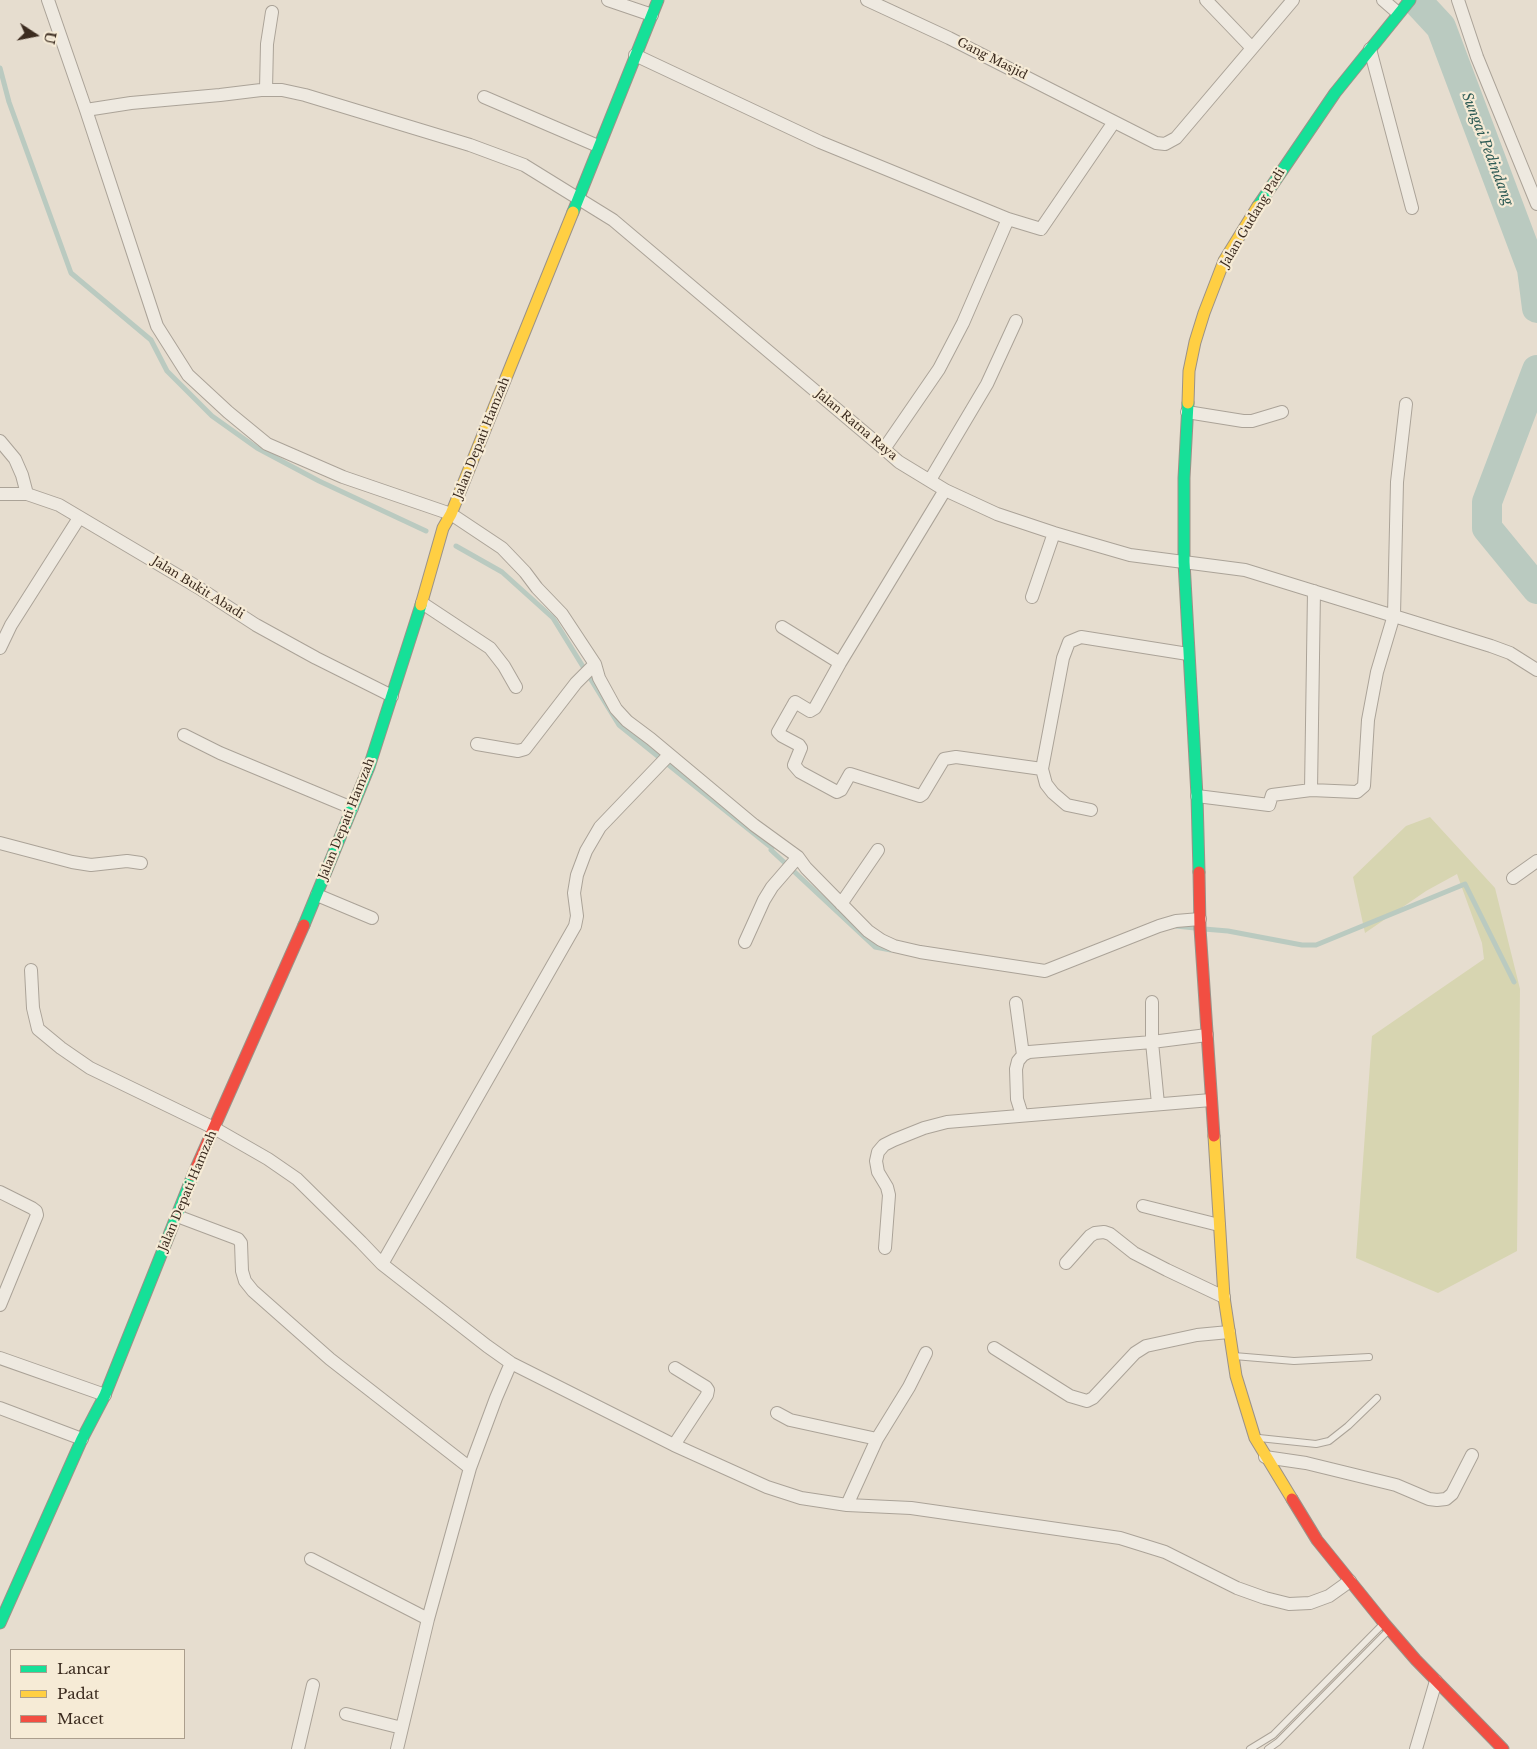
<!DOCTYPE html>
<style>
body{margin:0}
#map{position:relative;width:1537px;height:1749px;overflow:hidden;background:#e6ddcf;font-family:"Libre Baskerville",serif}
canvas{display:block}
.legend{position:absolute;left:10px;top:1649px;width:175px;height:90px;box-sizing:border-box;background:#f6ebd6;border:1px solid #ab9e8d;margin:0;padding:6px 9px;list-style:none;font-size:15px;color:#3b2b1f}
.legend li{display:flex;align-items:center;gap:10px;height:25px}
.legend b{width:25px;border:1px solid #ab9e8d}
.north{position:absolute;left:10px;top:10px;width:50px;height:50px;-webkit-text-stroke:4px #f6ebd6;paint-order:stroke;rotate:101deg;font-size:14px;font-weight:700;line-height:20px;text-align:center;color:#3b2b1f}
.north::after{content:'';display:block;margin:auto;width:18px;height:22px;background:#3b2b1f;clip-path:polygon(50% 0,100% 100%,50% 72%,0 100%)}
</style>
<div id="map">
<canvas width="1537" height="1749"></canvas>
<ul class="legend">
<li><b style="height:6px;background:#16e098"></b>Lancar</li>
<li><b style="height:6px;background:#ffcf43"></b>Padat</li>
<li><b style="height:6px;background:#f24e42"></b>Macet</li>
</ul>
<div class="north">U</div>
</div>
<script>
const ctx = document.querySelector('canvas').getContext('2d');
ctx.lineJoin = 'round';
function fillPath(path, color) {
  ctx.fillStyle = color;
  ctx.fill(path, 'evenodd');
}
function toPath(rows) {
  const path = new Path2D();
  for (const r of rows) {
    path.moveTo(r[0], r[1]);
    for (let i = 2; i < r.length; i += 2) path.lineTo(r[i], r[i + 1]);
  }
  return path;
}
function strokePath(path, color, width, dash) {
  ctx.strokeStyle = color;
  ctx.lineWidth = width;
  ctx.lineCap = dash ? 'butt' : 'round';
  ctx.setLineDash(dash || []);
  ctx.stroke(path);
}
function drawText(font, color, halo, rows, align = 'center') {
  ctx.font = font + ' "Libre Baskerville",serif';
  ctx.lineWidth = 4.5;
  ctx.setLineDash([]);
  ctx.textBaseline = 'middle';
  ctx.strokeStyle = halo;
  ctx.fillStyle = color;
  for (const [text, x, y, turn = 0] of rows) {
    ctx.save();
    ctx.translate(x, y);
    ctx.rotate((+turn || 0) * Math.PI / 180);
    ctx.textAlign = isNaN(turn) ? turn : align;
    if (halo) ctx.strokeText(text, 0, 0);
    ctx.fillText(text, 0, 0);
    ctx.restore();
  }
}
fillPath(toPath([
 [1430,817,1495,888,1520,989,1517,1251,1438,1293,1356,1258,1372,1036,1484,959,1482,943,1457,874,1426,891,1365,933,1353,877,1406,826]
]), '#d7d5b1');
strokePath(toPath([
 [0,68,9,102,71,273,151,340,167,371,212,416,257,448,319,481,426,531],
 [456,546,502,572,553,618,619,725,772,848,771,850,875,947,891,950],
 [1176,926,1195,928],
 [1204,929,1228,931,1302,945,1316,945,1465,884,1514,982]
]), '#bacac0', 5);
strokePath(toPath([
 [1416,0,1441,27,1532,269,1537,308],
 [1537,370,1487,502,1487,528,1537,589]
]), '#bacac0', 30);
const lane = toPath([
 [1234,1356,1294,1361,1369,1357],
 [1259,1438,1316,1444,1329,1441,1348,1426,1377,1398],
 [1250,1749,1273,1735,1382,1625],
 [1268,1749,1278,1742,1389,1630]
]);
const street = toPath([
 [48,0,86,110,157,326,188,375,228,412,267,444,343,477,451,514,502,548,525,572,537,588,562,614,595,664,599,678,616,709,627,721,651,739,754,825,798,857,806,868,868,931,881,940,894,946,920,952,1045,971,1159,926,1176,921,1200,919],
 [608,0,652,15],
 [867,0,949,38,1156,143,1165,144,1176,138,1293,0],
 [1206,0,1252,48],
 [1383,0,1398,13],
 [1458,0,1477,57,1537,204],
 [1370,49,1412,208],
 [635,55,820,142,1008,219,1041,229,1114,122],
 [266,89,267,44,272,12],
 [484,97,598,146],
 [86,110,131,103,220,95,261,90,282,90,305,95,470,145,524,165,613,220,884,449,899,462,945,490,997,514,1054,533,1130,555,1245,570,1491,646,1510,653,1537,670],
 [1187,412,1243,421,1252,421,1282,412],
 [0,441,15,459,22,475,27,494],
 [884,449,939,369,963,323,1008,219],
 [930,480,987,384,1016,321],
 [945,490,840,663,815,708,810,711,795,702,778,732,782,736,799,745,801,748,794,765,800,772,837,792,841,790,850,774,920,796,923,794,944,759,956,757,1042,769],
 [0,494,27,494,59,505,199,588,256,625,316,658,392,696],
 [1032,597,1054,533],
 [422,603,490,648,504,666,516,687],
 [782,627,840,663],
 [0,648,11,625,79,518],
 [184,735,220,753,352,808],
 [477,744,518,751,525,749,576,683,595,664],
 [1311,790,1314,591],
 [1197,796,1269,805,1272,795,1311,790,1357,792,1364,786,1368,720,1377,672,1394,615,1397,482,1406,404],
 [1091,810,1067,805,1053,793,1046,784,1042,769,1063,658,1069,642,1081,637,1188,654],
 [0,843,72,862,91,865,127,861,141,863],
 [1513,878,1537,861],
 [317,895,372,918],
 [841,904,878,850],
 [745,942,764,900,772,887,798,857],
 [31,970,33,1008,38,1029,61,1048,90,1068,214,1128,268,1159,297,1179,361,1242,382,1264,487,1346,511,1363,674,1445,767,1487,801,1498,847,1505,911,1508,1120,1538,1165,1552,1237,1588,1265,1598,1289,1604,1310,1603,1329,1596,1350,1581],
 [1152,1002,1152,1042,1158,1104],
 [1016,1003,1023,1055],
 [1022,1115,1017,1099,1016,1069,1018,1061,1023,1055,1029,1052,1152,1042,1207,1035],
 [0,1192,32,1208,36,1211,37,1215,0,1305],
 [1143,1206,1219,1225],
 [177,1216,238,1239,241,1243,242,1271,245,1281,253,1291,330,1359,470,1468],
 [885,1248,889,1195,887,1187,878,1172,876,1161,878,1152,884,1145,894,1140,924,1128,947,1122,1211,1100],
 [1066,1263,1090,1236,1095,1233,1104,1232,1110,1234,1134,1253,1167,1270,1224,1297],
 [382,1264,575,926,577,916,574,893,577,875,586,851,600,827,669,755],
 [994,1348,1070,1396,1087,1401,1093,1398,1135,1353,1146,1346,1197,1335,1229,1332],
 [0,1358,105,1395],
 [0,1408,82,1439],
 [777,1413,790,1420,877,1439],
 [674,1445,707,1395,708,1390,706,1387,675,1368],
 [1265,1457,1306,1463,1396,1485,1429,1499,1437,1500,1446,1499,1452,1494,1472,1455],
 [847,1505,877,1439,909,1387,926,1353],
 [311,1559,428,1619],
 [346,1714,402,1728],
 [298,1749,313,1685],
 [397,1749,428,1619,470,1468,496,1398,511,1363],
 [1416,1749,1436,1681]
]);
const fast = toPath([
 [1258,206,1335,93,1410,0],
 [573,212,658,0],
 [1188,403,1184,478,1184,562,1197,796,1199,872],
 [304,925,369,767,421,605],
 [0,1623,82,1439,105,1395,193,1175]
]);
const slow = toPath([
 [1188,403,1189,371,1195,342,1204,313,1224,261,1258,206],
 [421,605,443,528,451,514,573,212],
 [1214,1136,1224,1297,1236,1376,1255,1438,1292,1499]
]);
const jam = toPath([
 [1199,872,1200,928,1214,1136],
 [193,1175,304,925],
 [1292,1499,1317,1540,1384,1623,1416,1660,1503,1749]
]);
strokePath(lane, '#aba398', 8);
strokePath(street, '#aba398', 14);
strokePath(fast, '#9b9288', 13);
strokePath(slow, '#9b9288', 13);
strokePath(jam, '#9b9288', 13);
strokePath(lane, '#eee9e0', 6);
strokePath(street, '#eee9e0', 12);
strokePath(fast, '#16e098', 11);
strokePath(slow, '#ffcf43', 11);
strokePath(jam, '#f24e42', 11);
drawText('12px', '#3b2b1f', '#f6ebd6', [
 ["Gang Masjid",992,59,27],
 ["Jalan Gudang Padi",1253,218,-59],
 ["Jalan Ratna Raya",856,425,40],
 ["Jalan Depati Hamzah",482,438,-68],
 ["Jalan Bukit Abadi",198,588,32],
 ["Jalan Depati Hamzah",347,819,-68],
 ["Jalan Depati Hamzah",188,1191,-67]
]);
drawText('italic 14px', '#2e5b55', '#f6ebd6', [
 ["Sungai Pedindang",1487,149,69]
]);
</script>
